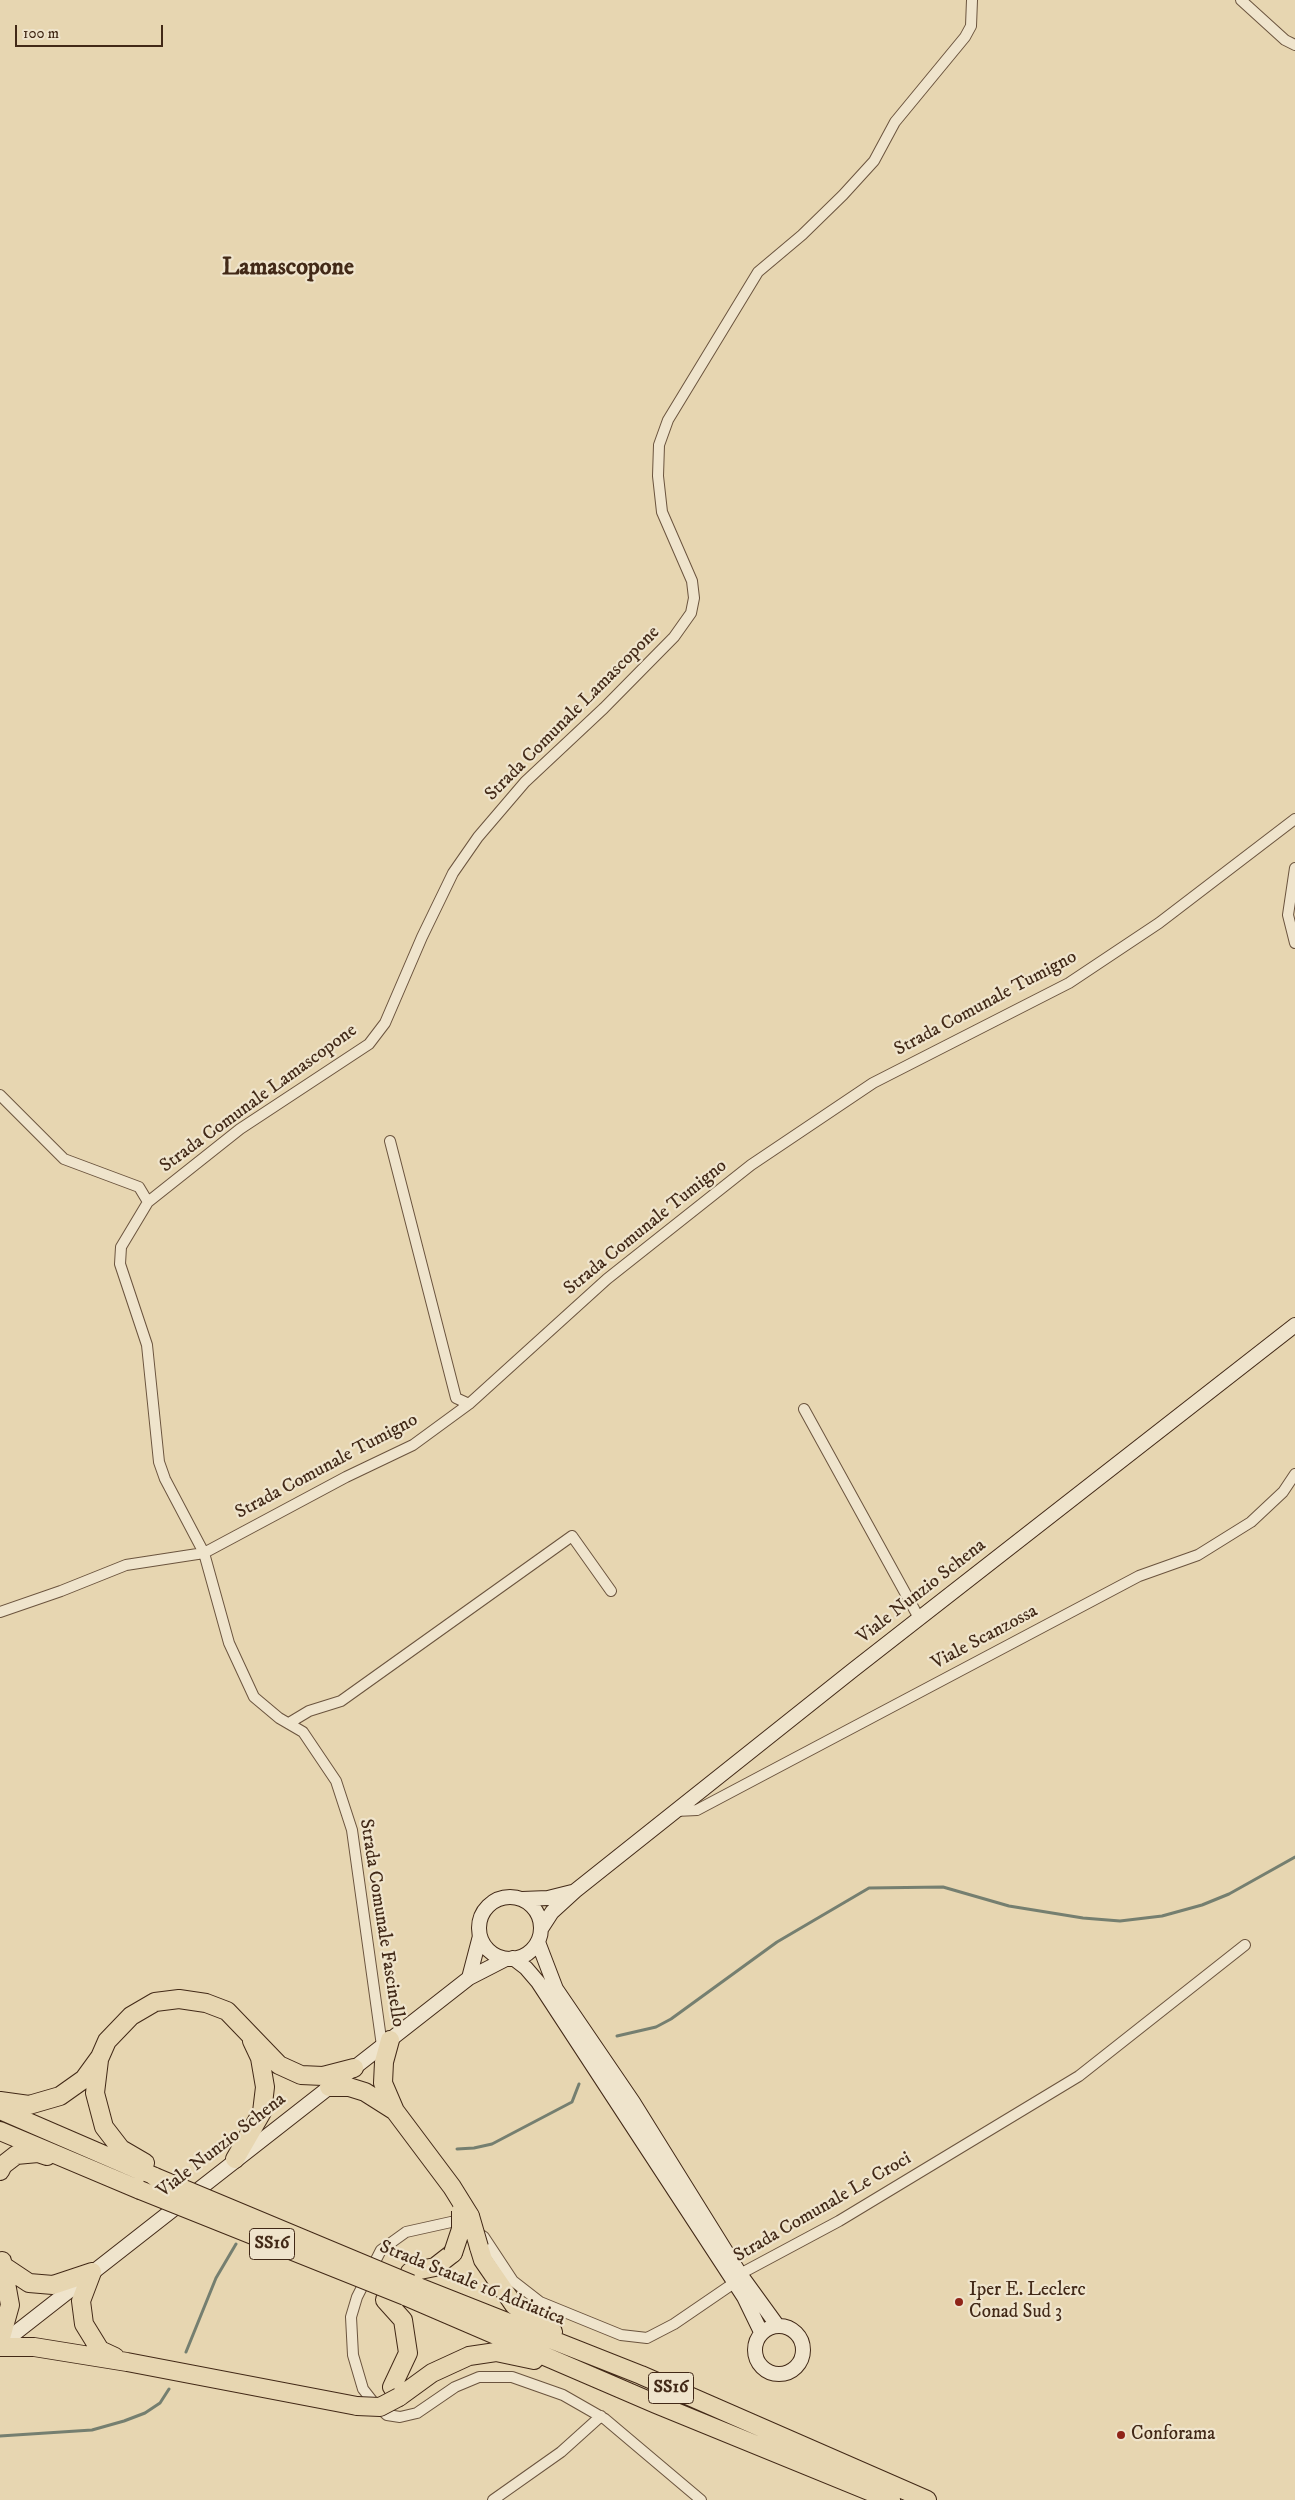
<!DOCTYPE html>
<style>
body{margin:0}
#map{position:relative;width:1295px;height:2500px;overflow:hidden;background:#e7d6b1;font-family:"IM FELL DW Pica",serif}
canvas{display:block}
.scale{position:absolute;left:15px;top:25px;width:148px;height:22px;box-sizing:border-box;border:2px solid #422917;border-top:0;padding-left:6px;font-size:15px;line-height:18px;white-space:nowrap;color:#422917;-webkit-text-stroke:4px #efe4cc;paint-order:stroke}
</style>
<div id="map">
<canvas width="1295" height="2500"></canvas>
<div class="scale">100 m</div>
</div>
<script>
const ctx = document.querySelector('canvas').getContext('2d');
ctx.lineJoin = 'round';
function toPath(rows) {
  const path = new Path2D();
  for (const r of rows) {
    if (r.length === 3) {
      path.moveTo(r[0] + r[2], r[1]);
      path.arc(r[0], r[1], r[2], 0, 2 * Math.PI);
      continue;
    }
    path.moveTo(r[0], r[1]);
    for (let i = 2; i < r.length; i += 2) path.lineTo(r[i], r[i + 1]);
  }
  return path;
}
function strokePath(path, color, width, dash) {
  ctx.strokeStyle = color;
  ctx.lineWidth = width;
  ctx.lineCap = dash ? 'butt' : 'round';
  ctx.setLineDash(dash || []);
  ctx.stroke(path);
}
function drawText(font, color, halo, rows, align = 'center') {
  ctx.font = font + ' "IM FELL DW Pica",serif';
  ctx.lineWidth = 4.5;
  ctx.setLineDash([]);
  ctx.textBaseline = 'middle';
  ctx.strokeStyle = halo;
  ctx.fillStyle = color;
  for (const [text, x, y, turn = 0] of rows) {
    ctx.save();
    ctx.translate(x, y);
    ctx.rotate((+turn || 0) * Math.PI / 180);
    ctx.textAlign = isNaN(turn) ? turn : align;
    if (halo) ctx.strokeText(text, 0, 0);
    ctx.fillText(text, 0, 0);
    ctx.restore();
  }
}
strokePath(toPath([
 [617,2036,656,2027,671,2019,777,1942,869,1888,943,1887,1009,1906,1083,1918,1120,1921,1162,1916,1202,1905,1229,1894,1295,1857],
 [457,2149,474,2148,492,2144,572,2102,579,2084],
 [186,2352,216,2278,236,2244],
 [0,2436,92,2430,124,2421,145,2413,160,2403,169,2389]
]), '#757f70', 3);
const street = toPath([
 [1241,0,1285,40,1295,45],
 [1295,868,1288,915,1295,943],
 [0,1095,64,1159,139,1187,148,1202],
 [390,1141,456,1398,469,1404],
 [804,1409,919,1618],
 [0,1612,61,1591,126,1565,204,1553,346,1477,413,1445,469,1404,607,1279,751,1165,873,1083,1069,983,1159,923,1295,819],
 [289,1723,309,1711,341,1701,572,1536,611,1591],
 [676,1811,697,1810,1139,1576,1198,1555,1251,1522,1283,1492,1295,1474],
 [382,2046,352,1830,336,1781,303,1732,279,1718,254,1697,229,1643,204,1553,165,1479,159,1462,147,1345,120,1264,121,1247,148,1202,240,1129,369,1044,385,1023,422,937,453,873,478,837,525,782,604,708,674,637,691,613,694,598,692,581,662,512,658,476,659,445,668,420,758,272,802,235,843,195,874,161,895,122,965,37,971,26,972,0],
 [465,2225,451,2222,406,2232,381,2250,357,2297,351,2317,353,2355,363,2389,374,2403,387,2415,400,2417,417,2413,455,2387,479,2377,512,2377,563,2395,605,2419,701,2500],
 [478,2233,484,2237,513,2281,540,2302,621,2335,647,2338,674,2324,734,2283,740,2274,839,2221,1079,2076,1245,1945],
 [493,2500,561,2452,601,2416]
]);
const secondary = toPath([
 [510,1928,31],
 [522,1899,548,1898,572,1892],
 [541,1929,552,1912,575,1891,853,1670,1295,1325],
 [538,1942,556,1989,633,2102,740,2274,777,2325],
 [513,1958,526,1968,538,1982,744,2297,761,2332],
 [469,1978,480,1936],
 [779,2350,24],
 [0,2345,469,1978,506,1959]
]);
const highway = toPath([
 [390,2040,384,2062,383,2083,395,2111,452,2187,470,2216],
 [99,2060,95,2093,104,2127,121,2149,145,2163],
 [329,2087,349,2087,365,2092,395,2111],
 [0,2101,29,2105,60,2096,84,2079,100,2057,107,2041,131,2016,155,2002,179,1999,206,2003,227,2011,279,2065,301,2075,323,2076,354,2068],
 [0,2110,155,2177],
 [0,2131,140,2190],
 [235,2159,262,2112,265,2087,260,2058,252,2041],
 [0,2171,3,2165,16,2155,38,2153,47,2156],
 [479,2247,483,2260,514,2305,553,2332],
 [5,2267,29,2283,53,2285,92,2272],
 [92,2272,81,2301,84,2324,100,2350,115,2357],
 [410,2272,435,2267,453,2253],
 [411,2284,641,2375,927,2500],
 [405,2296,656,2404,891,2500],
 [385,2300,403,2320,408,2353,392,2387],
 [0,2341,10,2305,2,2261],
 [0,2347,34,2347,127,2362,357,2406],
 [399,2397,432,2373,469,2356,496,2352,534,2360]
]);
strokePath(street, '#6b543e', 12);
strokePath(secondary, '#422917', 16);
strokePath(highway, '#422917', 20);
strokePath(street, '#efe4cc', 10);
strokePath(secondary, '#efe4cc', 14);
strokePath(highway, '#e7d6b1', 18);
const highwayBridge = toPath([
 [155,2177,411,2284],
 [140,2190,405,2296],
 [470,2216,479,2247],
 [453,2253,461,2229,461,2211],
 [357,2406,380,2407,399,2397]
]);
strokePath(highwayBridge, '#422917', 20, []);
strokePath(highwayBridge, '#e7d6b1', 18);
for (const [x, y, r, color] of [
 [959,2302,5,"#8f2418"],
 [1121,2435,5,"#8f2418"]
]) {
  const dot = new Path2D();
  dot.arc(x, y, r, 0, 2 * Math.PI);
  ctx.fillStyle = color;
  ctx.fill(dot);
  strokePath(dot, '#efe4cc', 2);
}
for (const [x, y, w] of [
 [272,2244,45],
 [671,2388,45]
]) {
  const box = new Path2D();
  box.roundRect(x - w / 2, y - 15.5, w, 31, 4);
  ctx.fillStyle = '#efe4cc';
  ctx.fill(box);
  strokePath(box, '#422917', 1);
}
drawText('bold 18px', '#422917', null, [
 ["SS16",272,2244],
 ["SS16",671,2388]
]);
drawText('19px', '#422917', '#efe4cc', [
 ["Strada Comunale Lamascopone",573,714,-45],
 ["Strada Comunale Tumigno",986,1004,-28],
 ["Strada Comunale Lamascopone",259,1099,-36],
 ["Strada Comunale Tumigno",646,1228,-39],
 ["Strada Comunale Tumigno",327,1467,-28],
 ["Viale Nunzio Schena",922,1592,-38],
 ["Viale Scanzossa",985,1638,-28],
 ["Strada Comunale Fascinello",381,1923,81],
 ["Viale Nunzio Schena",222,2146,-38],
 ["Strada Comunale Le Croci",823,2208,-30],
 ["Strada Statale 16 Adriatica",472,2284,22]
]);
drawText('19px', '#422917', '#efe4cc', [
 ["Iper E. Leclerc",969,2291],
 ["Conad Sud 3",969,2313],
 ["Conforama",1131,2435]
], 'left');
drawText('bold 24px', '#422917', '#efe4cc', [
 ["Lamascopone",288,269]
]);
</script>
